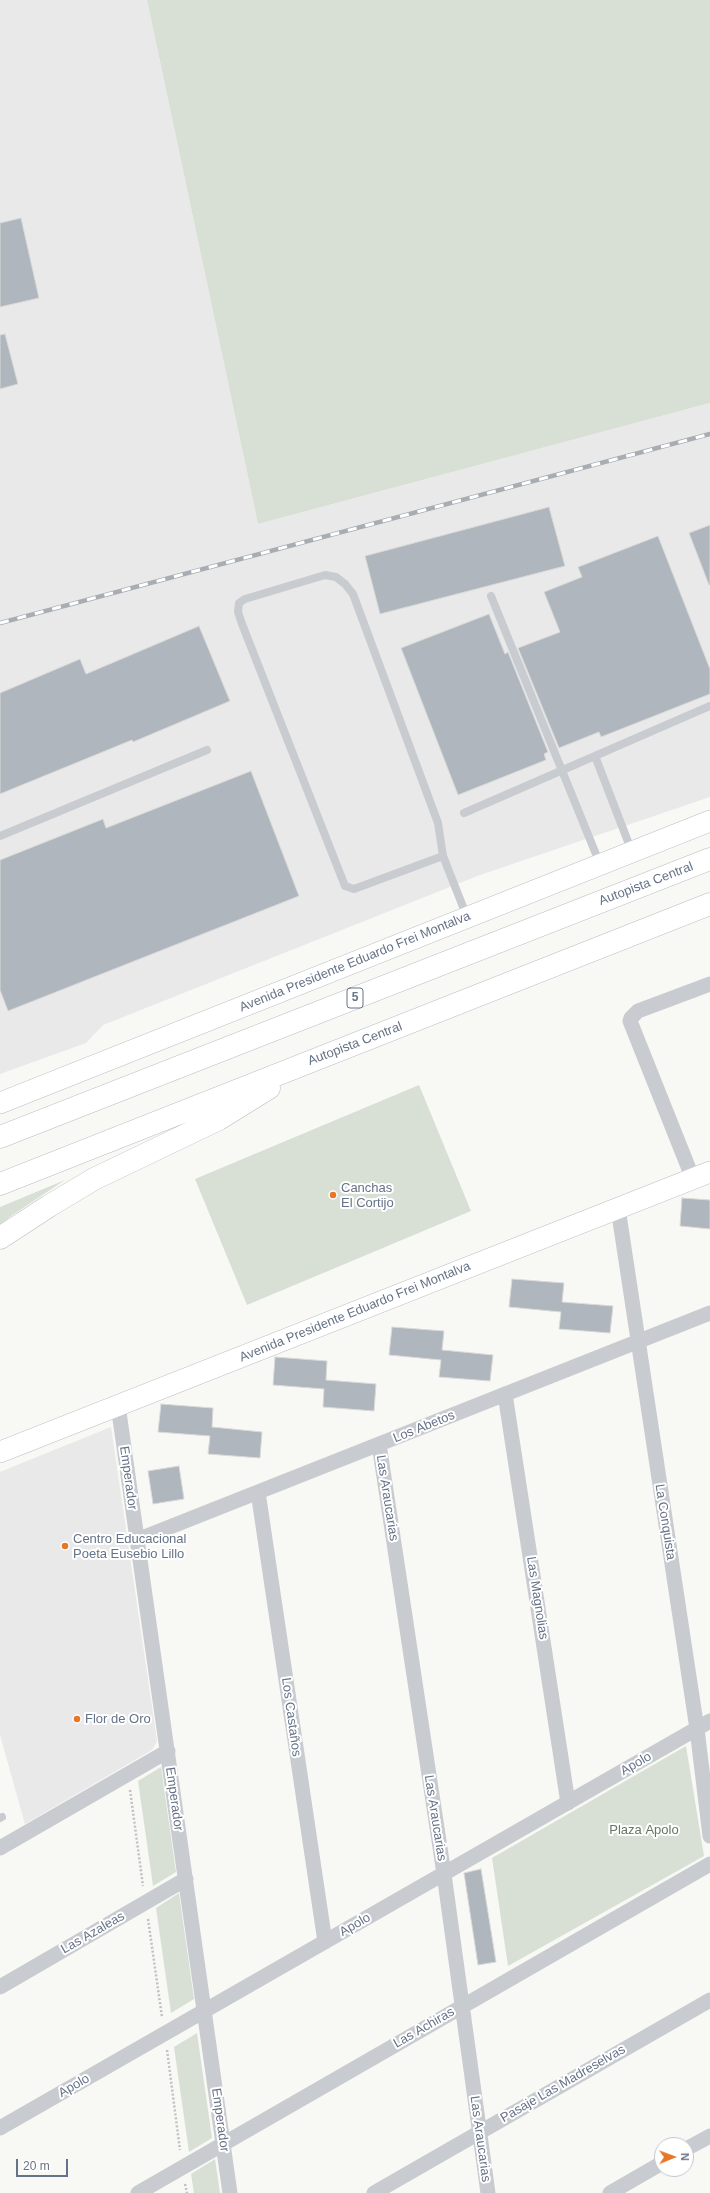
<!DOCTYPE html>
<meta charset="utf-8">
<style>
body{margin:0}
#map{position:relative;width:710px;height:2193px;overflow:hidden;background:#f8f8f5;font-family:Arial,sans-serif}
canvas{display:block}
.north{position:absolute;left:654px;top:2137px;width:40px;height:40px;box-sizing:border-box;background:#fff;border:1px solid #c2c7cf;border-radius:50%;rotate:89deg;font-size:11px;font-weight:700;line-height:16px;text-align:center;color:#667287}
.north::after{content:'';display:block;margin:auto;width:14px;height:18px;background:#e77727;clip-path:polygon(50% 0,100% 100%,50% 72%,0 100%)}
.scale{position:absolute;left:16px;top:2159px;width:52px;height:18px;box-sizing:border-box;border:2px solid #667287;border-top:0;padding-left:5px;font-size:12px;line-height:14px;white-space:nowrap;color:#667287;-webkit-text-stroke:3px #fff;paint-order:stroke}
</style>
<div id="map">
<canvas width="710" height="2193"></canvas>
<div class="north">N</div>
<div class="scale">20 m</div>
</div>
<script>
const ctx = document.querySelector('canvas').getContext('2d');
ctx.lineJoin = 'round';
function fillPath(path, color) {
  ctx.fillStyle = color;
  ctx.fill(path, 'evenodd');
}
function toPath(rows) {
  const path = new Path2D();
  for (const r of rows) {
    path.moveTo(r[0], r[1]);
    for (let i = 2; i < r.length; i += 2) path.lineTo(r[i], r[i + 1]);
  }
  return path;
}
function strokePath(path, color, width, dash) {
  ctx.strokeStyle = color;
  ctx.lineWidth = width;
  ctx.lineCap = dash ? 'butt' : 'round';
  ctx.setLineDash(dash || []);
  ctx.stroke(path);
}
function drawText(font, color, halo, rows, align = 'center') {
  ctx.font = font + ' Arial,sans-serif';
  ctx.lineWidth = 4;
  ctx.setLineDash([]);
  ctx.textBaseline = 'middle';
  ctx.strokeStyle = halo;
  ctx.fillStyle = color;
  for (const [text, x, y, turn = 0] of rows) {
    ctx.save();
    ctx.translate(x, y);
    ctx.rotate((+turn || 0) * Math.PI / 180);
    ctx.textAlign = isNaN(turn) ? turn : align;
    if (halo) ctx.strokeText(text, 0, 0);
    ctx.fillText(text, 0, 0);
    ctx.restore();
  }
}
fillPath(toPath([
 [0,0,147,0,258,524,710,403,710,797,480,875,103,1025,86,1043,0,1074],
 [111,1427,157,1741,152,1750,25,1824,0,1735,0,1472]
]), '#e8e9e8');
fillPath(toPath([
 [147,0,710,0,710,403,258,524],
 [419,1085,471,1211,247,1305,195,1179],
 [65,1180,11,1216,0,1225,0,1207],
 [686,1746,704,1856,508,1966,492,1858],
 [161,1767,176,1872,153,1886,138,1781],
 [179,1893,194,1999,171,2013,156,1908],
 [197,2033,212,2138,189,2152,174,2047],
 [215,2159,220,2193,194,2193,191,2174]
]), '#d8e0d6');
const building = toPath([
 [21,218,39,298,0,307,0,223,21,218],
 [5,334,18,384,0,389,0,335,5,334],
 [549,507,565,566,380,614,365,556,549,507],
 [710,525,710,585,709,585,689,533,710,525],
 [658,536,710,669,710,694,601,737,599,732,559,748,518,648,560,632,544,592,582,577,578,567,658,536],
 [489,614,505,654,508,652,548,752,544,754,546,760,458,795,401,648,489,614],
 [199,626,230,701,133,742,132,740,0,794,0,693,80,659,86,674,199,626],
 [251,771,299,896,8,1011,0,990,0,860,103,819,106,828,251,771],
 [682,1198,710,1200,710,1229,680,1226,682,1198],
 [512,1279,564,1283,562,1302,613,1306,610,1333,559,1329,561,1312,509,1307,512,1279],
 [392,1327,444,1331,442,1350,493,1355,490,1381,439,1377,441,1360,389,1355,392,1327],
 [275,1357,327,1361,326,1380,376,1384,374,1411,323,1407,324,1389,273,1385,275,1357],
 [161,1404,213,1408,212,1427,262,1432,260,1458,208,1454,210,1436,158,1432,161,1404],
 [179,1466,184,1499,153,1504,148,1471,179,1466],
 [481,1869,496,1962,478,1965,464,1873,481,1869]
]);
fillPath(building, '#b0b6bd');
strokePath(building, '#d9dad8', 1);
const secondary = toPath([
 [0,1103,710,821],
 [0,1452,710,1172]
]);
const motorway = toPath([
 [0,1137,710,859],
 [0,1184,710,904],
 [0,1238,49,1206,94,1179,219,1119,269,1088]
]);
strokePath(secondary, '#babec3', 22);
strokePath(motorway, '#b8bbbf', 23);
strokePath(toPath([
 [130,1790,143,1886],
 [148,1919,162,2017],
 [167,2050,180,2150],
 [185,2184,187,2193]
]), '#bfc1c4', 2.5, [2, 2]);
strokePath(toPath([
 [491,596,600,864],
 [595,756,632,852],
 [464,813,710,706],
 [0,836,207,750],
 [443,856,354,889,345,886,242,624,238,612,239,603,245,599,325,575,336,577,345,584,353,594,438,823,443,856,467,917],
 [0,1818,2,1817]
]), '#c8cbcf', 8);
strokePath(toPath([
 [693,1179,630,1021,631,1018,638,1011,710,984],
 [618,1208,697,1729,710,1836],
 [505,1394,568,1803],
 [118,1405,230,2193],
 [379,1444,444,1874,488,2193],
 [258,1492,325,1942],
 [137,1540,710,1313],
 [0,1848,168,1751],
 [0,1987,186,1879],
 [0,2128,710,1721],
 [686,2149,710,2136],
 [138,2193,710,1864],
 [374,2193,710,2000],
 [610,2193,662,2163]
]), '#c8cbcf', 15);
strokePath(secondary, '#fff', 21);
strokePath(motorway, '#fff', 22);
const rail = toPath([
 [0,623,710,434]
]);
strokePath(rail, '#a8acb3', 4.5);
strokePath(rail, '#fff', 3, [9]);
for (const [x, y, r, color] of [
 [333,1195,4,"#e77727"],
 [65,1546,4,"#e77727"],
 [77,1719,4,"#e77727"]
]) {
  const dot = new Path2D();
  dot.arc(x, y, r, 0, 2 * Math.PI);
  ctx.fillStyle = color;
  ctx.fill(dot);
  strokePath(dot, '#fff', 1.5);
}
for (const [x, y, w] of [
 [355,998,16]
]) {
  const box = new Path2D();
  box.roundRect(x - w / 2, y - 10, w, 20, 3);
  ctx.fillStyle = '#fff';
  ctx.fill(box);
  strokePath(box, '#667287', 1);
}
drawText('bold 12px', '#667287', null, [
 ["5",355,998]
]);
drawText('13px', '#667287', '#fff', [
 ["Autopista Central",646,884,-21],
 ["Avenida Presidente Eduardo Frei Montalva",355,962,-22],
 ["Autopista Central",355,1044,-21],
 ["Avenida Presidente Eduardo Frei Montalva",355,1312,-22],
 ["Los Abetos",424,1427,-22],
 ["Emperador",128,1478,82],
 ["Las Araucarias",387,1498,81],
 ["La Conquista",665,1522,81],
 ["Las Magnolias",537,1598,81],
 ["Los Castaños",291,1717,82],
 ["Apolo",636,1764,-30],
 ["Emperador",174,1799,82],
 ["Las Araucarias",435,1818,81],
 ["Apolo",355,1925,-30],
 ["Las Azaleas",93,1933,-30],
 ["Las Achiras",424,2028,-30],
 ["Pasaje Las Madreselvas",563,2084,-30],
 ["Apolo",74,2086,-30],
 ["Emperador",220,2120,82],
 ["Las Araucarias",480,2139,82]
]);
drawText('13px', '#667287', '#fff', [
 ["Canchas",341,1188],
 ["El Cortijo",341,1203],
 ["Centro Educacional",73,1539],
 ["Poeta Eusebio Lillo",73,1554],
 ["Flor de Oro",85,1719]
], 'left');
drawText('13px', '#627961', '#fff', [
 ["Plaza Apolo",644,1830]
]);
</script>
